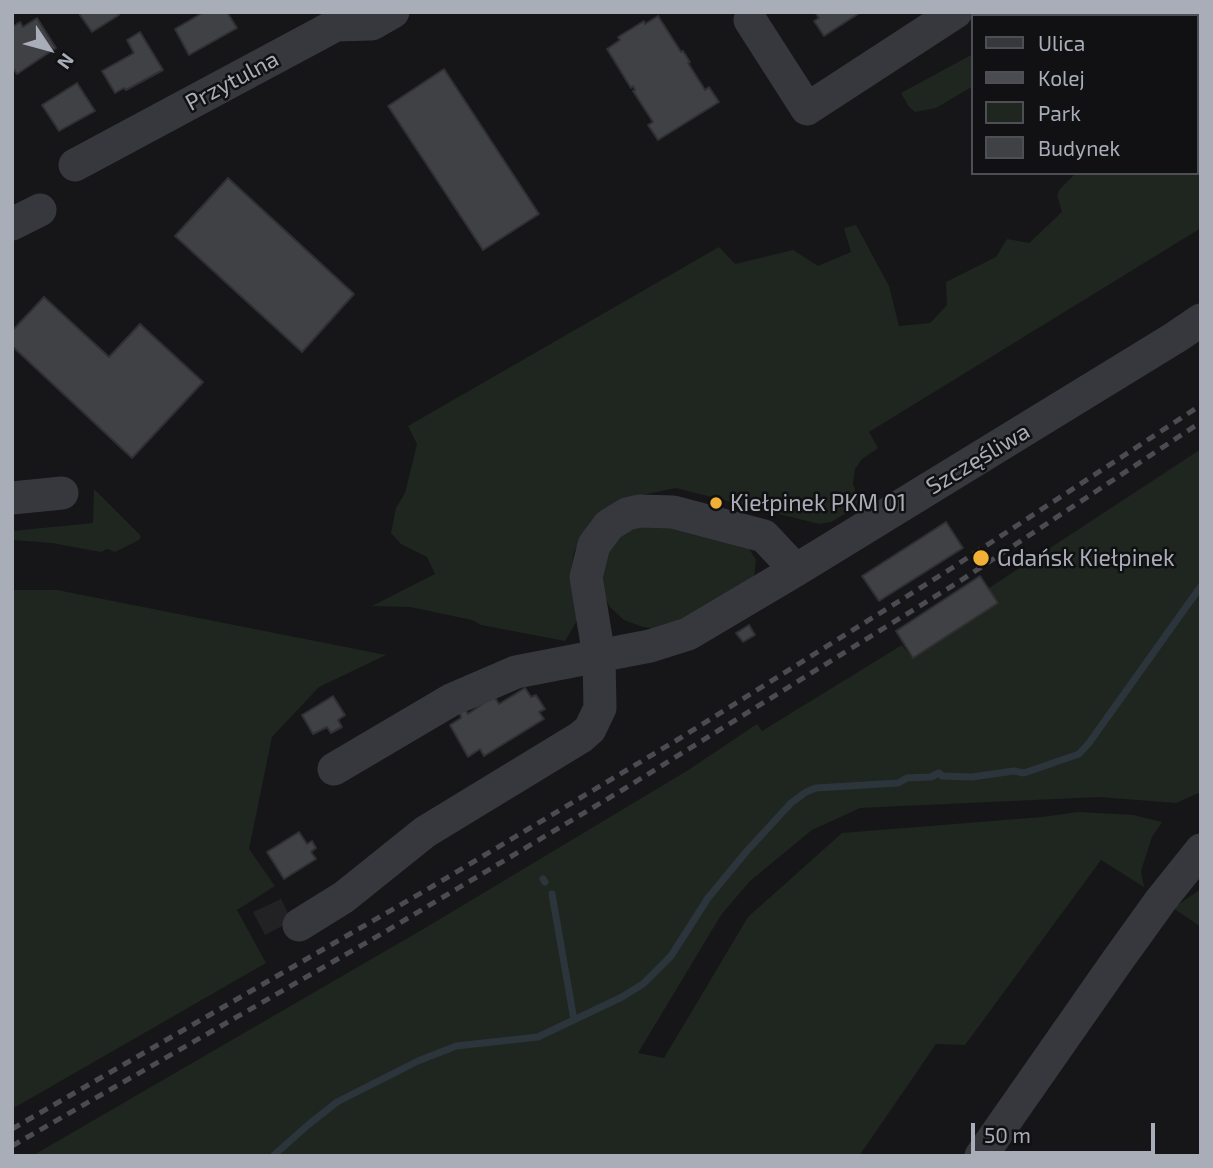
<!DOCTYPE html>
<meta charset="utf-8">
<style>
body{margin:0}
#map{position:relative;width:1213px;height:1168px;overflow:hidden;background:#161618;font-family:"Exo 2",sans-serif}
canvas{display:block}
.frame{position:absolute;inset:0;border:14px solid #a8adb8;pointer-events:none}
.legend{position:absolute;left:971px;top:14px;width:228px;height:161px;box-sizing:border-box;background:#111113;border:2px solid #4d4f55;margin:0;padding:9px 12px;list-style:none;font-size:21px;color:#a8adb8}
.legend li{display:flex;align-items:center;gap:14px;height:35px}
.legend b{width:35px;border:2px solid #4d4f55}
.north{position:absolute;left:14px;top:14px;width:70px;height:70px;-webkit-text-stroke:5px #111113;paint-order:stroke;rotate:126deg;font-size:19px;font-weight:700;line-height:28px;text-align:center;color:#a8adb8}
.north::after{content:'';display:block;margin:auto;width:24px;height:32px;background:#a8adb8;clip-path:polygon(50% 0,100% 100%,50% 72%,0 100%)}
.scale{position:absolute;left:971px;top:1123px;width:184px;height:32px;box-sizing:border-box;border:4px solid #a8adb8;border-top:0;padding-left:9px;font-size:21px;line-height:24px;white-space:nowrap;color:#a8adb8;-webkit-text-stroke:5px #111113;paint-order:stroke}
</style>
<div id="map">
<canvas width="1213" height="1168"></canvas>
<div class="frame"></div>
<ul class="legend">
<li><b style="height:9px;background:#37383d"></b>Ulica</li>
<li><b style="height:9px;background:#4a4c52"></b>Kolej</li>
<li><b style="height:19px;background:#1e261f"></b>Park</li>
<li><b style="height:19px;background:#404145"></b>Budynek</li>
</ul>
<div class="north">N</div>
<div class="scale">50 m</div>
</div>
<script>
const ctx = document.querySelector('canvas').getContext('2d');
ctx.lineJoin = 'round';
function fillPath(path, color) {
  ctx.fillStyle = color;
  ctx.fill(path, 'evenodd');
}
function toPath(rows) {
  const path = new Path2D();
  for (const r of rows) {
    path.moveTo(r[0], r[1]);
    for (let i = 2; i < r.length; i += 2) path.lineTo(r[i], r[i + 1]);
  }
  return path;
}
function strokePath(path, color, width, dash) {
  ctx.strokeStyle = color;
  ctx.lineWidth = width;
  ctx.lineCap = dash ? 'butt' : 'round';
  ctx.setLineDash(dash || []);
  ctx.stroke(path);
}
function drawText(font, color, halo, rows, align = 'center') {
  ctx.font = font + ' "Exo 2",sans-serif';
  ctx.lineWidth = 5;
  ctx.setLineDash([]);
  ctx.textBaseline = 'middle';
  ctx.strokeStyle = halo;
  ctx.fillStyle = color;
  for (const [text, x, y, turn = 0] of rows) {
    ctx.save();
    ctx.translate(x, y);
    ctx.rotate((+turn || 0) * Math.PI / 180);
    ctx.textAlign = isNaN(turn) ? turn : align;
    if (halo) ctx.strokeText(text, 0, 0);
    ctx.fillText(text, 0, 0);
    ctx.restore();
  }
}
fillPath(toPath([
 [281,899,292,921,265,935,253,912]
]), '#222225');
fillPath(toPath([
 [1052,12,1201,12,1201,115,1197,112,1197,16,1045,16],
 [973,54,973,86,936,108,915,112,909,107,901,93],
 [1197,142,1201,145,1201,228,869,432,878,448,862,459,855,469,853,484,860,505,831,522,819,524,676,488,622,499,582,536,574,552,571,570,578,619,565,641,481,625,472,620,410,607,372,606,435,574,427,557,401,544,391,533,396,508,405,493,417,444,408,426,719,247,735,264,793,250,818,266,851,252,844,228,856,225,889,286,899,326,930,323,947,305,946,282,996,257,1007,239,1029,243,1062,212,1057,195,1060,189,1076,173,1197,173],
 [1201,449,1201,792,1176,803,1099,797,860,808,812,830,750,881,721,915,638,1053,664,1058,748,917,842,833,1042,817,1078,812,1133,815,1162,822,1152,837,1141,871,1144,887,1101,860,965,1045,936,1044,859,1156,32,1156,425,928,690,769,757,724,762,731,902,645,912,658,996,604,986,590],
 [94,489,141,536,139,540,115,552,107,549,101,552,52,543,12,540,12,531,93,523],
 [652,523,748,547,756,560,754,578,687,618,652,628,643,627,624,620,610,607,603,594,602,562,622,533],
 [12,590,57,590,386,655,319,687,272,737,249,849,275,886,237,910,266,963,12,1109],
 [1201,889,1201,927,1173,908]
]), '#1e261f');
strokePath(toPath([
 [1174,12,1176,16],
 [1197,45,1201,50],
 [543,879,545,882],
 [552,894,574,1020],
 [273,1156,308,1125,337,1102,418,1061,456,1046,538,1037,622,997,643,984,671,956,708,898,746,852,791,803,806,792,816,788,898,783,907,778,931,777,939,773,942,776,972,777,1014,771,1024,773,1079,754,1089,743,1201,586]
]), '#2c353c', 7);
const building = toPath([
 [78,12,117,12,119,15,92,32,78,12],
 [204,12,227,12,237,28,189,55,175,29,204,12],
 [815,12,861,12,824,36,814,21,819,18,815,12],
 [658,16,681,52,683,51,690,62,688,63,705,90,709,87,719,102,658,140,648,125,653,122,633,91,635,90,633,86,631,88,607,49,620,40,618,37,644,21,645,24,658,16],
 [37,18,56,48,17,74,12,67,12,27,20,22,23,27,37,18],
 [140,32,163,70,126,90,124,88,115,93,102,71,134,53,127,40,140,32],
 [444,69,539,214,483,250,388,106,444,69],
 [77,83,95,111,59,131,42,105,77,83],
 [228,178,354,294,302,352,175,236,228,178],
 [44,297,109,357,140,324,203,382,132,458,12,346,12,331,44,297],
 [946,522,963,548,879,601,862,576,946,522],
 [980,576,998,603,913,658,896,631,980,576],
 [749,625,755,635,743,642,736,633,749,625],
 [525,688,531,697,536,695,545,709,539,712,544,719,484,756,480,749,468,757,450,725,461,718,460,712,465,709,468,714,494,696,499,704,525,688],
 [333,696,345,715,338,720,342,727,331,733,327,727,313,734,302,715,333,696],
 [299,832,307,844,312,841,316,848,311,852,316,859,284,879,267,852,299,832]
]);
fillPath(building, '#404145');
strokePath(building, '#303034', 2);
strokePath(toPath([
 [750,20,807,109,956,12],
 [75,165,336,25,372,24,393,12],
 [12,224,40,210],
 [12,498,62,493],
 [334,769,451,700,516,672,650,646,688,634,796,570,1176,337,1201,320],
 [299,925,344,897,425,832,581,737,590,729,600,708,599,656,586,577,594,545,609,525,627,514,639,511,673,512,764,536,796,570],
 [981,1156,1115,964,1161,900,1201,850]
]), '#37383d', 33);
strokePath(toPath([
 [12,1129,433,886,677,740,952,568,1201,405],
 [12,1146,383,933,624,789,960,581,1201,422]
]), '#4a4c52', 5, [9, 7]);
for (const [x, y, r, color] of [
 [716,503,7,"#f2b134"],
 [981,558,9,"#f2b134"]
]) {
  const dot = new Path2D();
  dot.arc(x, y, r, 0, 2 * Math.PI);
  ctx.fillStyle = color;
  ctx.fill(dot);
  strokePath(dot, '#111113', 2.5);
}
drawText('23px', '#a8adb8', '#111113', [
 ["Przytulna",232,81,-28],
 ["Szczęśliwa",978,459,-31]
]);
drawText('23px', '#a8adb8', '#111113', [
 ["Kiełpinek PKM 01",730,503],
 ["Gdańsk Kiełpinek",997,558]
], 'left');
</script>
